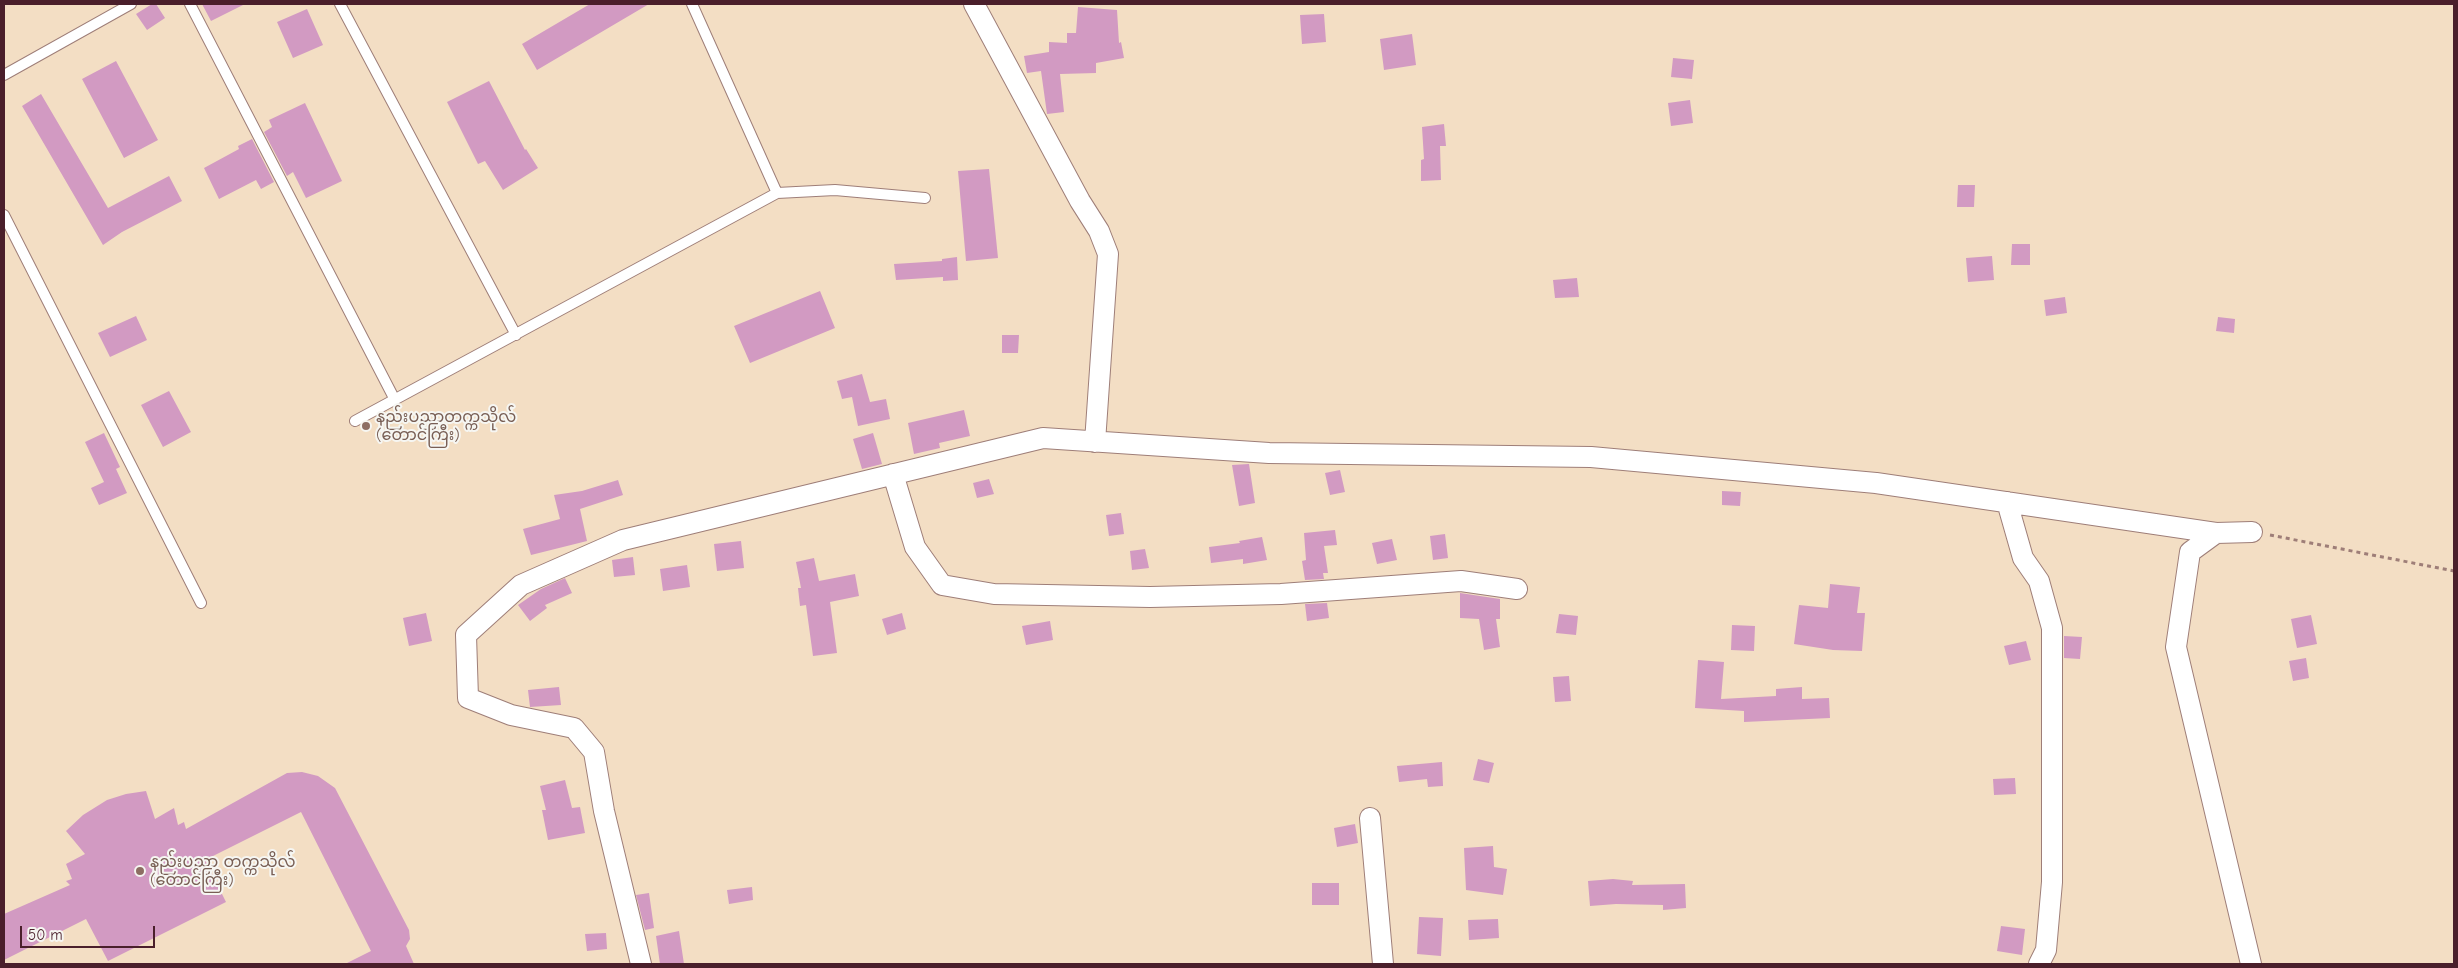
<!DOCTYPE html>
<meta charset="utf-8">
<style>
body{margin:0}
#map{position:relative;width:2458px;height:968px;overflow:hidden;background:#f3dec4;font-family:"Comic Neue",sans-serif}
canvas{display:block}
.frame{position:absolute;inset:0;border:5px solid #4a1f2b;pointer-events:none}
.scale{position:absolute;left:20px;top:926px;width:135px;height:22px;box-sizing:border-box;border:2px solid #4a1f2b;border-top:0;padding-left:6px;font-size:15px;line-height:18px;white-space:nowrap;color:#4a1f2b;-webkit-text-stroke:4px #f6f6f2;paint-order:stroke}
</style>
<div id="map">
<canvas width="2458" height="968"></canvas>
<div class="frame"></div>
<div class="scale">50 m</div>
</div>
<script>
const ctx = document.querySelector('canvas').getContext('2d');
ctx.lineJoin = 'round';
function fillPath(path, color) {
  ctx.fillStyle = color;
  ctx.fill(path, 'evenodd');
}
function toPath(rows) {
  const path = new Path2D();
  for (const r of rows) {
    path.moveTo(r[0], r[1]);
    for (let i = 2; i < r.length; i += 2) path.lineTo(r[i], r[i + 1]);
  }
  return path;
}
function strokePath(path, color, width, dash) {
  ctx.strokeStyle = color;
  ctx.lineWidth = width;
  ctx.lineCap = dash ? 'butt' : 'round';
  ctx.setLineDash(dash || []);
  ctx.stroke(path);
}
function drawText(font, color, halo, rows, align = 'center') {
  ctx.font = font + ' "Comic Neue","Noto Sans Myanmar",sans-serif';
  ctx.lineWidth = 4;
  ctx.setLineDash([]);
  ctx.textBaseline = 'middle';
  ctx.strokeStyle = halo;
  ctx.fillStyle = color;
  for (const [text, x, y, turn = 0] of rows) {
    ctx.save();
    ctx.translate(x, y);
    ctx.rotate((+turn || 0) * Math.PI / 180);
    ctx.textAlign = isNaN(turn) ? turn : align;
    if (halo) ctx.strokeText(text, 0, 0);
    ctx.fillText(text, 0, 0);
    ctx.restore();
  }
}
fillPath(toPath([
 [152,4,156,4,165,18,147,30,136,14],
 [202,4,245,4,211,21],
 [590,4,649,4,537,70,522,44],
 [1078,7,1117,10,1119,43,1121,42,1124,58,1096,63,1096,73,1060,74,1064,112,1047,114,1041,71,1027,73,1024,56,1049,52,1049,42,1067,43,1067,33,1076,33],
 [307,9,323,45,293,58,277,22],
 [1324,14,1326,42,1302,44,1300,15],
 [1412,34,1416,65,1384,70,1380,39],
 [1673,58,1694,60,1692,79,1671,77],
 [116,61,158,140,124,158,82,79],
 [489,81,525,150,526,149,538,168,503,190,485,161,478,164,447,102],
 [41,94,108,208,169,176,182,201,122,232,103,245,22,106],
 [1690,100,1693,123,1671,126,1668,103],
 [305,103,342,181,306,198,293,172,287,176,264,132,272,127,269,120],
 [1444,124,1446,146,1440,146,1441,180,1421,181,1421,160,1424,159,1422,127],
 [252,139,274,182,261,189,256,180,219,199,204,168,239,149,238,146],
 [989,169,998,258,966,261,958,171],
 [1958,185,1975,185,1974,207,1957,207],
 [2012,244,2030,244,2030,265,2011,265],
 [1992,256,1994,280,1968,282,1966,258],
 [957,257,958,280,943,281,943,277,896,280,894,264,942,261,942,259],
 [1577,278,1579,297,1555,298,1553,280],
 [820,291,835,328,750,363,734,326],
 [2065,297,2067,313,2046,316,2044,300],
 [136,316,147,340,110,357,98,333],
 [2218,317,2235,319,2234,333,2216,331],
 [1002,335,1019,335,1018,353,1002,353],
 [862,374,870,402,886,399,890,419,858,426,852,397,842,399,837,381],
 [169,391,191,432,163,447,141,405],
 [964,410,970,436,939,443,940,448,914,454,908,423],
 [104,433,120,467,116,469,127,493,99,505,91,488,104,482,85,442],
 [873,433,882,464,862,469,853,439],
 [1249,464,1255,503,1239,506,1232,465],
 [1340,470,1345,492,1330,495,1325,473],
 [989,479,994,494,977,498,973,483],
 [618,480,623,495,580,509,587,541,531,555,523,529,560,519,554,495,582,491],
 [1722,491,1741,492,1740,506,1722,505],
 [1121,513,1124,534,1109,536,1106,515],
 [1335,530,1337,545,1324,546,1328,573,1323,573,1324,579,1305,580,1302,561,1306,560,1304,533],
 [1445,534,1448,558,1433,560,1430,536],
 [1262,537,1267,560,1243,564,1243,559,1211,563,1209,547,1240,543,1239,541],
 [1392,539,1397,560,1377,564,1372,543],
 [741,541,744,568,717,571,714,544],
 [1145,549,1149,568,1132,570,1130,551],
 [633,557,635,575,614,577,612,560],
 [814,558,819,581,855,574,859,596,830,602,837,653,813,656,806,605,800,606,798,588,801,588,796,562],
 [687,565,690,587,663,591,660,569],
 [565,578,572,593,545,605,547,608,530,621,518,605,541,589],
 [1830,584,1860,587,1857,613,1865,613,1862,651,1833,650,1794,644,1799,605,1828,608],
 [1460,593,1500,599,1500,619,1496,619,1500,647,1484,650,1479,619,1460,618],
 [1327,603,1329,618,1307,621,1305,604],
 [426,613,432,641,409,646,403,618],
 [902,613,906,629,887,635,882,619],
 [1559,614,1578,616,1576,635,1556,633],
 [2311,615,2317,644,2297,648,2291,619],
 [1050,621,1053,640,1026,645,1022,626],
 [1732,625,1755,626,1754,651,1731,650],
 [2064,636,2082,637,2080,659,2064,658],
 [2026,641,2031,660,2009,665,2004,646],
 [2306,658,2309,678,2293,681,2289,661],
 [1698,660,1724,662,1721,699,1776,696,1776,689,1802,687,1802,699,1829,698,1830,718,1744,722,1744,711,1695,708],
 [1569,676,1571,701,1555,702,1553,677],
 [559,687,561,705,530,707,528,690],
 [1478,759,1494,763,1489,783,1473,780],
 [1442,762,1443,786,1428,787,1427,779,1399,782,1397,766],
 [302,772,318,776,335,788,409,930,410,939,406,946,414,964,345,964,371,951,301,812,205,860,226,902,108,961,86,919,4,960,4,914,70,885,66,881,72,879,66,864,85,854,66,831,83,815,107,800,126,794,146,791,155,819,174,808,178,825,184,822,186,829,287,773],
 [2015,778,2016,794,1994,795,1993,779],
 [565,780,572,808,580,807,585,833,548,840,542,810,546,810,540,786],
 [1355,824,1358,843,1337,847,1334,828],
 [1493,846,1494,867,1507,869,1503,895,1466,890,1464,848],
 [1613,879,1633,881,1632,885,1685,884,1686,908,1663,910,1663,905,1616,904,1590,906,1588,881],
 [1312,883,1339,883,1339,905,1312,905],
 [752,887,753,900,729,904,727,890],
 [649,893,654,928,645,930,636,895],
 [1419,917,1443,918,1441,956,1417,954],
 [1498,919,1499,938,1469,940,1468,920],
 [2001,926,2025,929,2022,955,1997,951],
 [679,931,684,964,660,964,656,936],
 [606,933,607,949,587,951,585,934]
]), '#d29ac2');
const lane = toPath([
 [190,4,395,400],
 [340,4,516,335],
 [692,4,777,193],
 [4,75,131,4],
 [4,215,201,603],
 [355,421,777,193,835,190,925,198]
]);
const street = toPath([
 [974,4,1080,201,1099,231,1108,254,1095,442],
 [893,474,915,547,942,585,994,594,1150,597,1281,594,1461,581,1517,589],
 [2007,502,2023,558,2039,581,2052,628,2052,882,2046,950,2039,964],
 [1370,818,1383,964],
 [641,964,604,811,594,752,574,728,511,715,468,698,466,635,521,585,623,540,1043,438,1269,453,1591,457,1876,483,2216,533],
 [2251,964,2176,647,2190,552,2216,533,2252,532]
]);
strokePath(lane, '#9e7e78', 12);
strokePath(street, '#9e7e78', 22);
strokePath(toPath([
 [2270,535,2454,571]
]), '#9e7e78', 3, [4, 4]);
strokePath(lane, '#fff', 10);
strokePath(street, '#fff', 20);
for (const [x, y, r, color] of [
 [366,426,5,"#8d6e63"],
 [140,871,5,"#8d6e63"]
]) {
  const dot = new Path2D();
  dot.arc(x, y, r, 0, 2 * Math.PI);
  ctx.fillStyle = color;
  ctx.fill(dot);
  strokePath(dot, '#f6f6f2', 2);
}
drawText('16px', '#785e54', '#f6f6f2', [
 ["နည်းပညာတက္ကသိုလ်",376,417],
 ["(တောင်ကြီး)",376,435],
 ["နည်းပညာ တက္ကသိုလ်",150,862],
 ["(တောင်ကြီး)",150,880]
], 'left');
</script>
